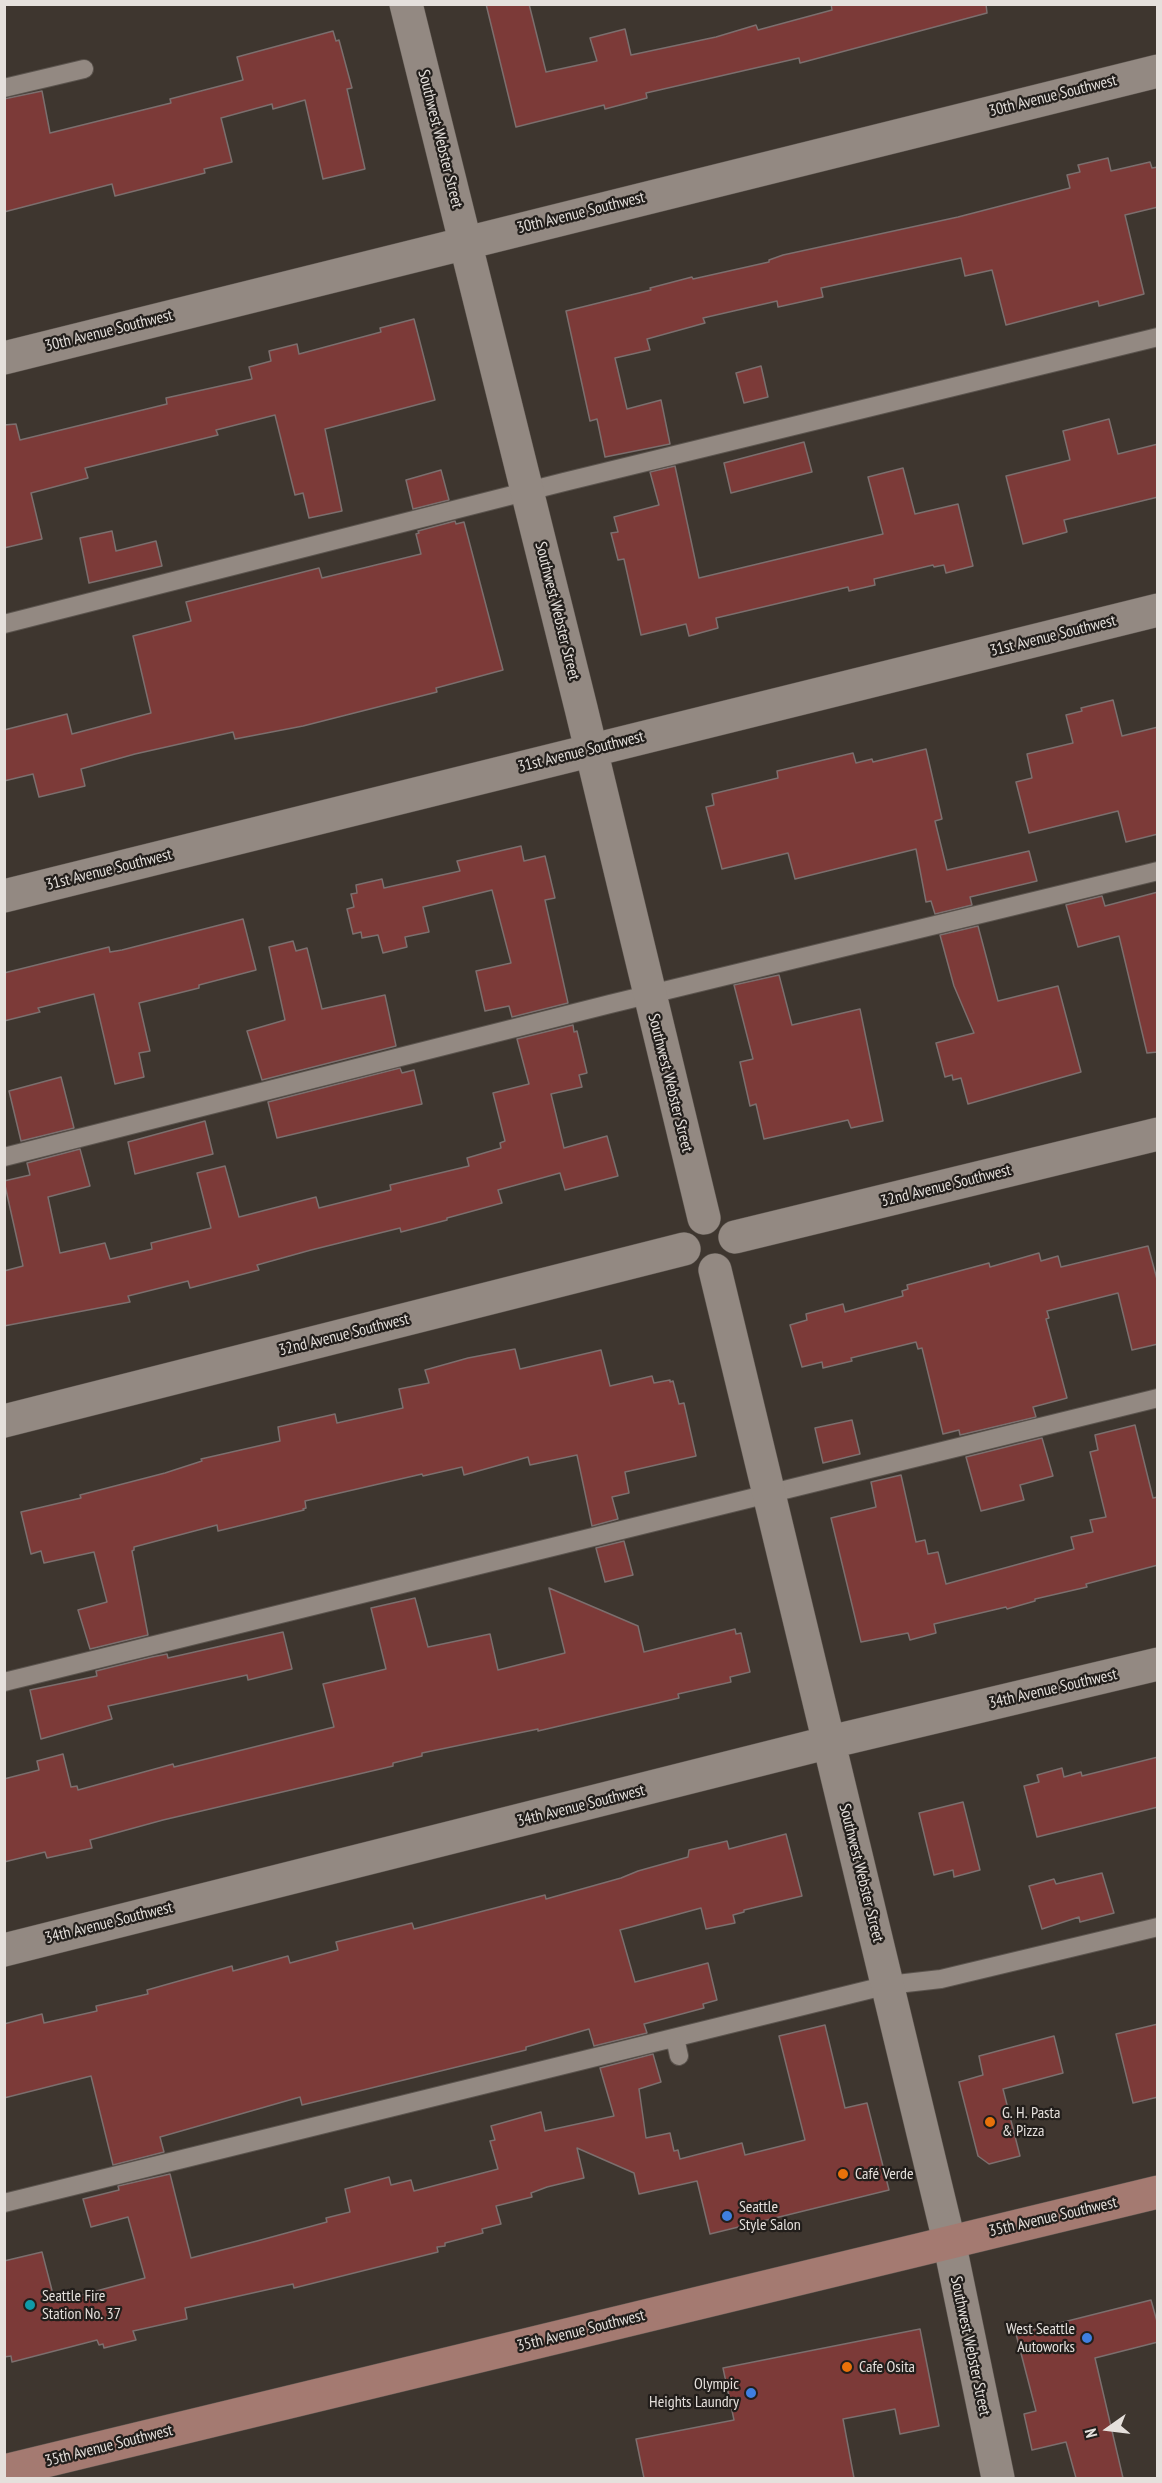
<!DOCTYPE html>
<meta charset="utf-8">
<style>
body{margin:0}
#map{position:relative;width:1162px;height:2483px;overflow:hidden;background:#3e362f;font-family:"PT Sans Narrow",sans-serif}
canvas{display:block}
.frame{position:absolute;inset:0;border:6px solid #e5e0dc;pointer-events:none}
.north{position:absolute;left:1078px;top:2399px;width:60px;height:60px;-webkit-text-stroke:4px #221e1b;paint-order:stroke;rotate:256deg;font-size:16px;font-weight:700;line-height:24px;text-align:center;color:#e5e0dc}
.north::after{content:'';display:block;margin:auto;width:21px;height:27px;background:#e5e0dc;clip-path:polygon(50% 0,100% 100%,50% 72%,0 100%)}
</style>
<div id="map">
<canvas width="1162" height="2483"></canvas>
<div class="frame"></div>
<div class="north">N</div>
</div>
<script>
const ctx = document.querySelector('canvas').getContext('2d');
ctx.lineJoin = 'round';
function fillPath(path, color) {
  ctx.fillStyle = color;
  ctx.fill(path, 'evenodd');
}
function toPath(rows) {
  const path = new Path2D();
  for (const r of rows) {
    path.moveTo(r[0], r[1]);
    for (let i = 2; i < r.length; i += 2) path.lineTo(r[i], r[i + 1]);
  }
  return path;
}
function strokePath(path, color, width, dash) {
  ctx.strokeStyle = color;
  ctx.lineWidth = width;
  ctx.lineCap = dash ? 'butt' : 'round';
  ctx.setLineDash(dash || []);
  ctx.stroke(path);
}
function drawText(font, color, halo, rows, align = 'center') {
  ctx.font = font + ' "PT Sans Narrow",sans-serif';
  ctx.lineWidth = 4.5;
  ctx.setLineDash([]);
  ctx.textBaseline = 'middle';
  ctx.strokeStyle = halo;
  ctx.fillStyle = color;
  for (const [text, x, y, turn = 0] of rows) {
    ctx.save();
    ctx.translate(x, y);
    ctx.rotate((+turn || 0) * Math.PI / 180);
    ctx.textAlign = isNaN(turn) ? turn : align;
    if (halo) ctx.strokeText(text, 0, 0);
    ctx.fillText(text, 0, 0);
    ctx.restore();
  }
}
const building = toPath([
 [486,4,529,4,546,72,597,61,590,38,625,29,631,55,716,37,756,25,758,30,832,10,831,4,986,4,987,13,800,63,799,58,646,93,647,98,605,109,604,105,516,127,486,4],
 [333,31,336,41,339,40,352,88,347,89,365,169,323,179,305,100,273,109,272,104,221,118,232,162,204,169,205,173,115,196,112,184,4,212,4,99,42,91,50,133,171,103,170,99,243,80,237,57,333,31],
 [1108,158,1111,171,1150,162,1152,168,1158,167,1158,207,1125,215,1144,294,1099,306,1098,301,1006,325,992,270,965,276,961,258,821,288,823,297,778,307,777,301,703,318,705,323,647,339,650,350,615,358,627,409,661,400,670,444,605,457,597,419,590,421,566,311,651,290,650,288,692,277,693,279,769,262,769,260,783,255,958,217,1070,188,1067,175,1080,172,1078,165,1108,158],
 [414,319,435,400,325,429,342,511,309,518,303,493,295,495,275,415,216,430,218,435,85,468,88,478,31,493,42,539,4,548,4,425,16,424,20,440,167,404,166,398,252,379,249,367,271,361,269,351,297,344,299,354,381,332,380,328,414,319],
 [761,366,768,397,744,403,736,373,761,366],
 [1109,419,1118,454,1158,444,1158,497,1064,520,1067,532,1023,544,1006,476,1070,460,1063,431,1109,419],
 [804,442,812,472,731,493,724,463,804,442],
 [675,466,699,578,883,534,868,477,903,468,915,514,958,504,973,566,946,573,944,565,934,567,933,565,874,579,875,585,849,591,848,587,716,618,718,628,689,636,686,624,641,635,624,559,618,560,611,533,618,532,614,517,659,505,650,472,675,466],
 [441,470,449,500,413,509,406,480,441,470],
 [455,521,456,524,464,522,503,670,436,688,437,692,303,726,235,739,233,732,135,754,81,769,85,786,39,797,33,774,4,781,4,730,67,714,72,734,151,713,133,636,191,621,186,602,319,568,322,578,421,554,416,534,419,533,418,531,455,521],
 [112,531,116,551,156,541,162,566,89,583,80,538,112,531],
 [1113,700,1122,736,1158,727,1158,834,1126,842,1118,811,1029,833,1016,782,1032,778,1027,754,1073,743,1066,715,1082,711,1081,708,1113,700],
 [926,749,942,819,935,821,947,870,1029,851,1037,881,970,897,972,905,935,914,931,901,926,902,916,849,795,879,788,853,722,869,706,807,714,805,712,794,778,778,777,771,853,753,856,763,872,759,873,762,926,749],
 [521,846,524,861,545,856,555,898,545,900,568,1003,512,1017,509,1006,485,1011,476,971,511,963,492,890,423,907,429,932,405,937,407,947,383,953,378,935,362,938,361,932,353,934,347,909,354,907,351,894,357,893,356,885,382,879,384,888,460,871,457,861,521,846],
 [1158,892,1158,1052,1147,1053,1119,936,1078,947,1066,905,1102,896,1105,906,1158,892],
 [243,919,256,970,199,985,199,988,139,1003,150,1051,139,1053,144,1077,115,1084,94,994,38,1008,40,1012,4,1021,4,973,109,947,110,952,122,950,243,919],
 [978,926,998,1001,1058,986,1081,1072,968,1104,961,1078,953,1080,952,1075,945,1077,936,1043,974,1033,954,986,940,935,978,926],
 [293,941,296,951,307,948,322,1009,385,995,396,1046,262,1080,247,1031,285,1020,269,947,293,941],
 [779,975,792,1025,860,1009,883,1121,851,1128,848,1120,764,1139,756,1104,750,1106,740,1062,753,1059,734,985,779,975],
 [573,1025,574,1032,577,1031,587,1073,579,1075,582,1087,551,1094,564,1148,607,1136,618,1176,565,1190,560,1173,498,1190,502,1203,447,1218,447,1220,401,1232,400,1228,311,1250,257,1265,259,1270,190,1288,188,1281,128,1296,130,1302,4,1326,4,1271,23,1266,4,1181,30,1175,27,1163,80,1149,90,1186,48,1197,60,1253,105,1243,110,1259,152,1249,151,1243,211,1228,197,1173,225,1166,239,1217,316,1197,319,1208,391,1190,390,1185,469,1166,467,1158,501,1148,500,1143,505,1141,493,1093,529,1084,517,1039,573,1025],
 [400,1068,402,1073,414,1070,422,1104,277,1138,268,1102,400,1068],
 [61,1077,74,1128,21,1141,9,1091,61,1077],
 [205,1121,213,1154,135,1174,128,1142,205,1121],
 [1148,1246,1158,1283,1158,1344,1132,1350,1118,1293,1047,1311,1049,1318,1046,1319,1067,1398,1033,1407,1036,1417,960,1435,959,1430,943,1434,922,1348,918,1349,916,1342,851,1358,852,1361,823,1368,822,1362,802,1367,790,1325,807,1320,806,1314,843,1304,845,1312,903,1296,902,1291,908,1289,907,1285,989,1263,990,1267,1039,1253,1041,1261,1058,1256,1061,1267,1148,1246],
 [515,1349,520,1369,601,1350,610,1386,652,1376,654,1383,670,1380,670,1382,673,1381,679,1404,684,1403,696,1456,625,1472,629,1493,612,1497,618,1519,592,1526,577,1455,530,1465,528,1457,464,1475,462,1467,423,1476,422,1474,305,1501,306,1508,303,1509,304,1510,218,1531,217,1525,134,1547,134,1550,132,1551,148,1635,90,1649,78,1610,107,1602,94,1552,44,1563,41,1551,31,1554,21,1512,81,1498,80,1495,165,1473,202,1461,201,1459,280,1441,278,1427,335,1414,337,1423,403,1408,399,1389,429,1383,425,1370,468,1358,515,1349],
 [852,1420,860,1454,823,1463,815,1428,852,1420],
 [1135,1425,1153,1498,1158,1497,1158,1565,1086,1584,1087,1587,1035,1599,1035,1601,1007,1609,1006,1607,934,1624,936,1633,910,1640,908,1633,861,1642,831,1518,876,1507,871,1482,901,1475,916,1542,925,1540,928,1554,938,1552,946,1584,1074,1549,1071,1537,1093,1532,1090,1520,1106,1517,1090,1452,1098,1450,1095,1435,1135,1425],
 [1042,1438,1053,1476,1020,1485,1024,1500,981,1511,966,1457,1042,1438],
 [624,1541,633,1575,605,1582,596,1548,624,1541],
 [549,1588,638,1626,644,1652,735,1629,736,1634,741,1633,750,1672,730,1677,731,1682,678,1694,679,1698,538,1731,538,1729,422,1753,422,1756,393,1763,393,1766,163,1820,90,1840,92,1848,47,1858,45,1852,4,1862,4,1779,39,1770,37,1761,63,1754,71,1787,77,1786,78,1790,173,1764,174,1767,334,1727,323,1684,386,1669,371,1608,415,1598,428,1647,490,1634,498,1670,565,1653,549,1588],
 [283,1632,292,1669,248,1680,247,1675,108,1706,112,1719,41,1739,30,1690,97,1676,96,1671,152,1657,167,1654,168,1658,283,1632],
 [1158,1757,1158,1807,1037,1837,1024,1786,1039,1782,1037,1775,1062,1768,1064,1777,1081,1772,1082,1776,1158,1757],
 [963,1802,980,1870,954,1877,953,1870,934,1875,919,1813,963,1802],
 [786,1834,802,1896,744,1910,744,1912,733,1915,735,1923,706,1929,701,1908,620,1930,635,1982,708,1963,717,2000,703,2004,704,2008,644,2024,647,2033,594,2046,589,2029,526,2047,526,2050,302,2105,300,2097,160,2137,164,2152,113,2165,91,2076,4,2098,4,2024,42,2014,44,2023,97,2011,96,2006,148,1994,147,1990,232,1966,233,1971,288,1956,290,1963,338,1950,336,1942,412,1923,414,1929,545,1895,546,1899,621,1878,638,1871,688,1857,689,1850,727,1841,729,1849,786,1834],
 [1102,1873,1114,1913,1080,1922,1079,1917,1042,1929,1029,1886,1054,1879,1056,1884,1102,1873],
 [1158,2024,1158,2097,1133,2103,1116,2034,1158,2024],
 [825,2025,845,2108,867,2103,889,2190,710,2234,697,2181,639,2194,634,2173,577,2148,584,2178,547,2187,531,2193,532,2197,496,2206,501,2224,482,2229,483,2233,445,2243,445,2246,437,2247,438,2252,294,2288,293,2284,185,2308,187,2319,133,2331,136,2340,104,2348,103,2344,99,2345,97,2340,12,2362,11,2356,4,2357,4,2261,42,2252,55,2302,145,2278,128,2217,91,2227,83,2199,119,2190,118,2186,170,2174,191,2258,257,2241,327,2222,326,2218,350,2212,345,2189,389,2177,391,2185,411,2180,414,2191,498,2169,490,2141,495,2140,491,2126,541,2112,545,2131,614,2116,600,2068,653,2054,661,2082,639,2089,646,2138,670,2133,674,2151,678,2150,680,2159,742,2143,745,2155,805,2140,779,2036,825,2025],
 [1054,2036,1063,2073,1003,2089,1020,2156,989,2164,978,2156,959,2082,983,2075,979,2056,1054,2036],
 [1151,2300,1158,2325,1158,2342,1095,2358,1123,2478,1076,2478,1066,2442,1032,2450,1024,2414,1036,2411,1016,2334,1151,2300],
 [920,2329,939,2426,900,2434,895,2409,843,2419,854,2478,644,2478,636,2439,734,2420,723,2368,920,2329]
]);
fillPath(building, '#7c3a38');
strokePath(building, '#7c6f6e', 1.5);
const service = toPath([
 [4,88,84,69],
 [4,624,564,482,1158,337],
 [4,1157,610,1004,1158,871],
 [4,1682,1158,1398],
 [675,2038,679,2056],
 [4,2203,888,1985,941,1979,1158,1927]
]);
const minor = toPath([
 [406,4,581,708,704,1218],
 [4,358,1158,71],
 [4,896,1158,610],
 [735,1237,1158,1134],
 [715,1270,949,2241,998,2478],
 [4,1421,684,1249],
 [4,1950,830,1742,1158,1664]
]);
const secondary = toPath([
 [4,2471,1158,2192]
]);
strokePath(service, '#5b544e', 20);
strokePath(minor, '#5b544e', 34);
strokePath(secondary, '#5b544e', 34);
strokePath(service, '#938982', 18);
strokePath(minor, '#938982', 33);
strokePath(secondary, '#a47a71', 33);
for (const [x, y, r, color] of [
 [990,2122,6,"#e8710a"],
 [843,2174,6,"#e8710a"],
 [727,2216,6,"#3f7fe0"],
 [30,2305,6,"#0f9aa8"],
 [1087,2338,6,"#3f7fe0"],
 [847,2367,6,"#e8710a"],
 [751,2393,6,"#3f7fe0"]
]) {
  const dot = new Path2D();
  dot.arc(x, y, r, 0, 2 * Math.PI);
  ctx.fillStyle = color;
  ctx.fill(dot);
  strokePath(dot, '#221e1b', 2);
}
drawText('16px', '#e5e0dc', '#221e1b', [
 ["30th Avenue Southwest",1053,96,-14],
 ["Southwest Webster Street",440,139,76],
 ["30th Avenue Southwest",581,213,-14],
 ["30th Avenue Southwest",109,331,-14],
 ["Southwest Webster Street",557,611,76],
 ["31st Avenue Southwest",1053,636,-14],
 ["31st Avenue Southwest",581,752,-14],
 ["31st Avenue Southwest",109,870,-14],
 ["Southwest Webster Street",670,1083,76],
 ["32nd Avenue Southwest",946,1186,-14],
 ["32nd Avenue Southwest",344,1335,-14],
 ["34th Avenue Southwest",1053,1689,-13],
 ["34th Avenue Southwest",581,1806,-14],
 ["Southwest Webster Street",861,1873,76],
 ["34th Avenue Southwest",109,1923,-14],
 ["35th Avenue Southwest",1053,2217,-13],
 ["35th Avenue Southwest",581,2331,-14],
 ["Southwest Webster Street",970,2346,78],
 ["35th Avenue Southwest",109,2446,-14]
]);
drawText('16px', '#e5e0dc', '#221e1b', [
 ["G. H. Pasta",1002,2113],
 ["& Pizza",1002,2131],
 ["Café Verde",855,2174],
 ["Seattle",739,2207],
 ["Style Salon",739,2225],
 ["Seattle Fire",42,2296],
 ["Station No. 37",42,2314],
 ["West Seattle",1075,2329,"right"],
 ["Autoworks",1075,2347,"right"],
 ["Cafe Osita",859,2367],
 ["Olympic",739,2384,"right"],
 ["Heights Laundry",739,2402,"right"]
], 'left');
</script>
